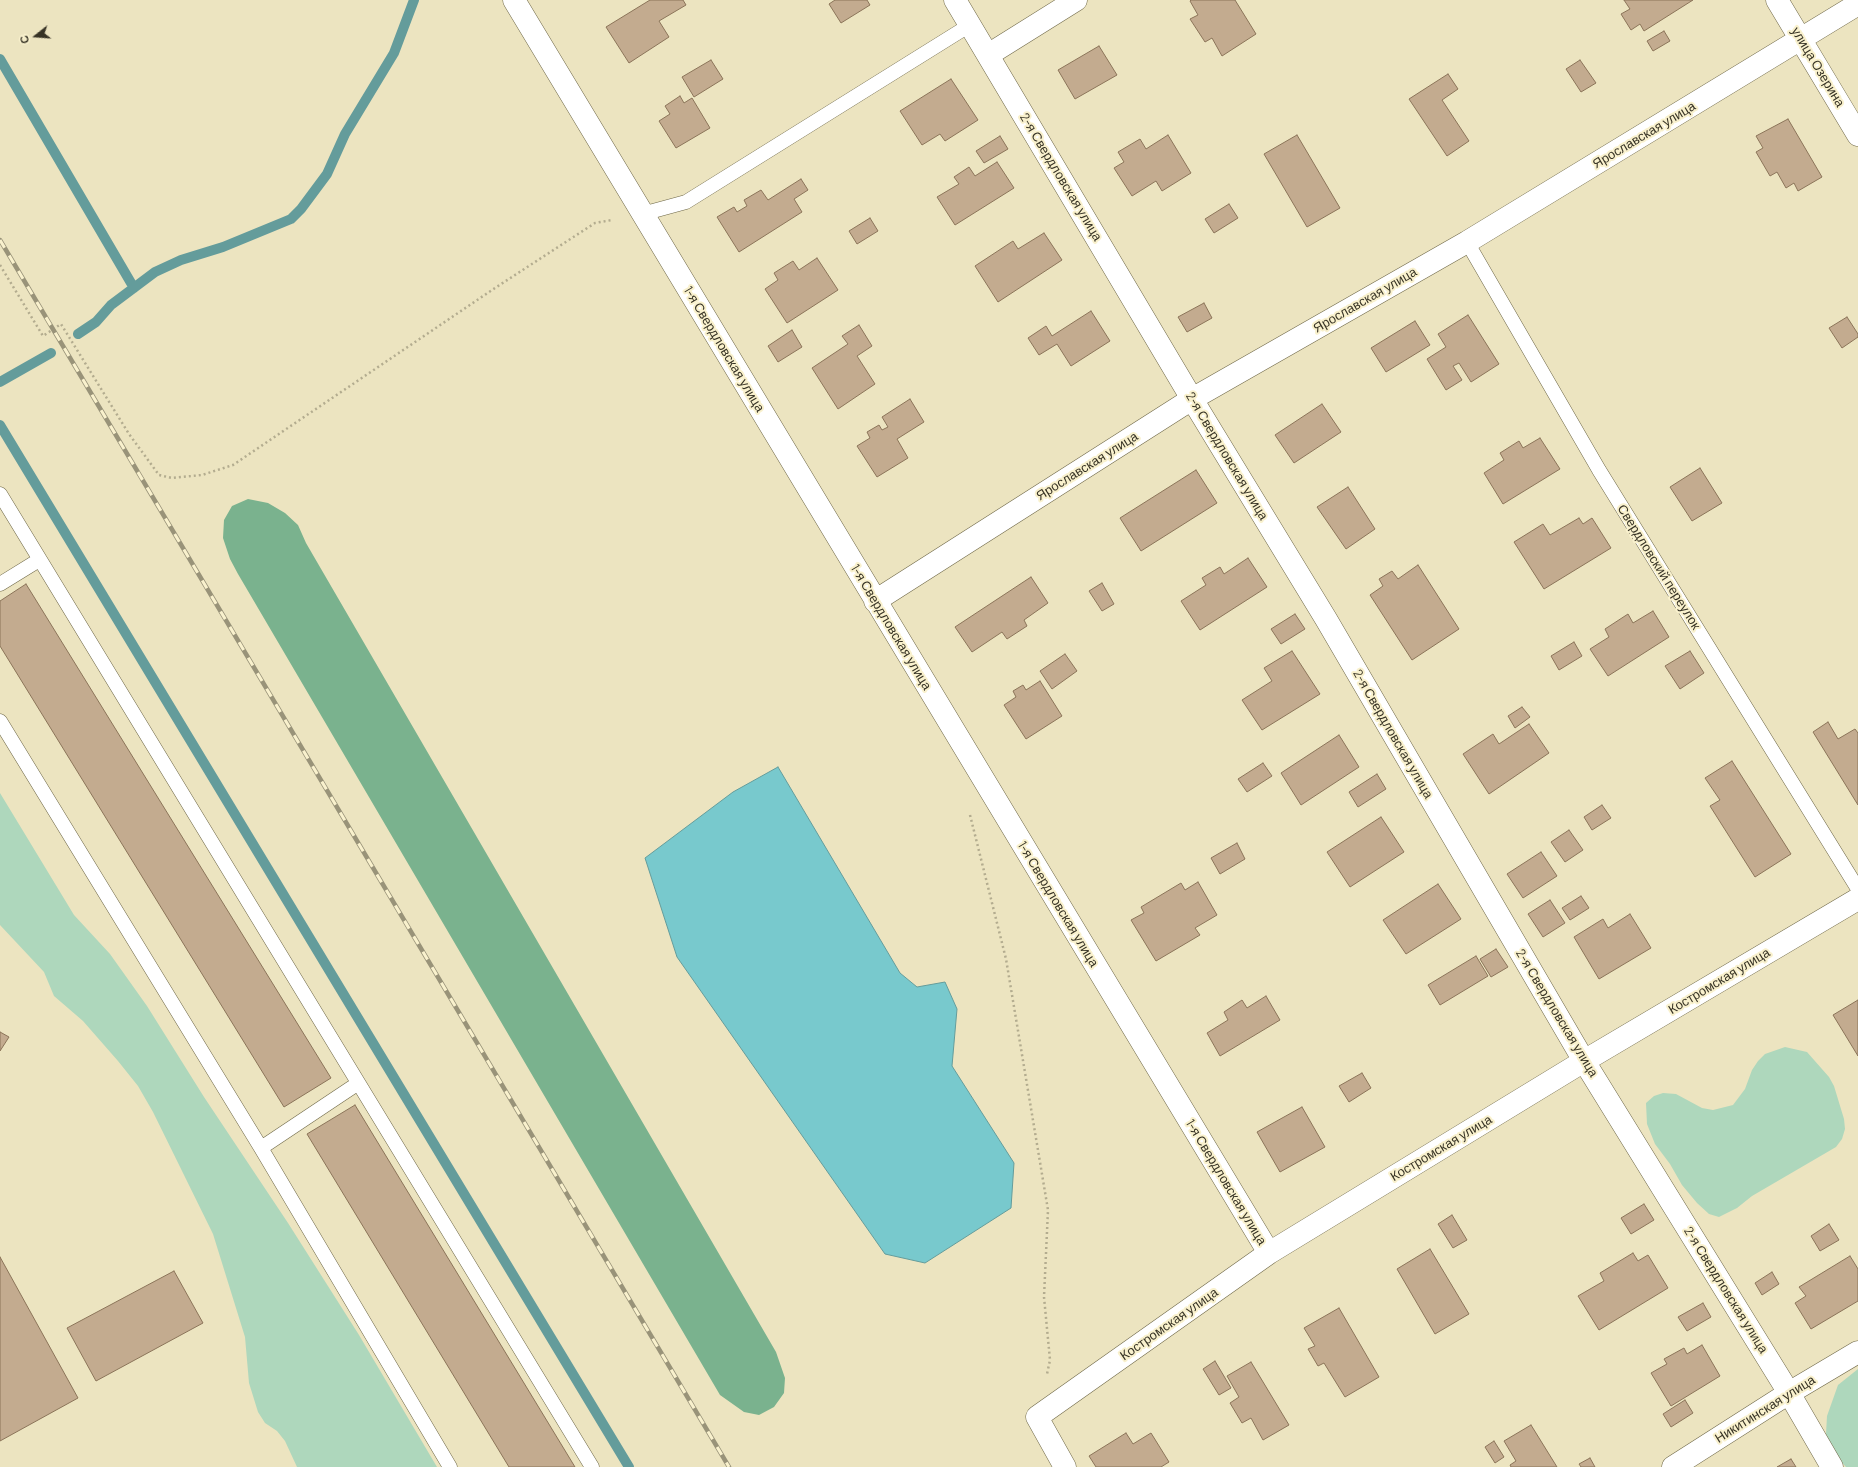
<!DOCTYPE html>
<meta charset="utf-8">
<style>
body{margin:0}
#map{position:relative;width:1858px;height:1467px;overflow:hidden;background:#ece4c0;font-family:Barlow,sans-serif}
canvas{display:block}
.north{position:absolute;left:16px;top:16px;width:40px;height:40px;-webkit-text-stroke:3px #f9f1cd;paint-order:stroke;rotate:253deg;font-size:11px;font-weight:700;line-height:16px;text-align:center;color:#373325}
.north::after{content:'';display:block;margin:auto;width:14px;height:18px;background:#373325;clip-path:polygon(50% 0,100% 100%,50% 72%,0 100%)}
</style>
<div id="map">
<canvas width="1858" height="1467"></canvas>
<div class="north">С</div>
</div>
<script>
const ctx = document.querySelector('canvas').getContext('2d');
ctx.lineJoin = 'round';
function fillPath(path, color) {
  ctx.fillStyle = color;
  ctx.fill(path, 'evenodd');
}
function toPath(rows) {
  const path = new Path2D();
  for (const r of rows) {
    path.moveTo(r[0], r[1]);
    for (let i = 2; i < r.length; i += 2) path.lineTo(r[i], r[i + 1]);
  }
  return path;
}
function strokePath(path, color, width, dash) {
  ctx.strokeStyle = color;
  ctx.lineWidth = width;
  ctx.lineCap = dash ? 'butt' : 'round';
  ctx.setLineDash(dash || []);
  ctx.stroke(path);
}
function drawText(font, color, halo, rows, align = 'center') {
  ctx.font = font + ' Barlow,sans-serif';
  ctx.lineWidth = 4;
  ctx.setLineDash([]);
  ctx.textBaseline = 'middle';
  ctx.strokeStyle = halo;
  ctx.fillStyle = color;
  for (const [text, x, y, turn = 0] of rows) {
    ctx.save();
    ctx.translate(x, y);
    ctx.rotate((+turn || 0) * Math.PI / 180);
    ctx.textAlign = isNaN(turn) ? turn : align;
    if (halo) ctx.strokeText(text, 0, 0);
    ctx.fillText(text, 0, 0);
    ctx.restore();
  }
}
fillPath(toPath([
 [0,793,74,915,110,954,147,1006,204,1097,288,1223,359,1335,437,1467,297,1467,285,1441,277,1431,265,1423,258,1412,249,1383,245,1337,213,1234,153,1112,138,1086,118,1061,83,1021,54,996,44,972,0,925],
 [1785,1047,1807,1052,1829,1077,1834,1086,1844,1119,1845,1129,1842,1139,1836,1147,1752,1196,1737,1208,1719,1217,1709,1214,1697,1203,1682,1185,1670,1164,1655,1144,1647,1124,1646,1103,1654,1096,1663,1093,1676,1094,1702,1108,1713,1110,1733,1105,1745,1089,1752,1070,1758,1061,1765,1054],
 [1858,1369,1858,1467,1846,1467,1829,1448,1826,1434,1827,1416,1838,1385]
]), '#aed7bc');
fillPath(toPath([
 [248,499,268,503,285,513,298,525,306,543,776,1352,785,1378,784,1393,774,1407,759,1415,744,1412,720,1395,238,574,230,559,223,538,224,520,232,506]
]), '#7ab28e');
const water = toPath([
 [778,767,900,973,917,987,945,982,957,1009,952,1066,1014,1163,1011,1208,925,1263,885,1254,677,957,645,858,733,792,778,767]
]);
fillPath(water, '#78c9cd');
strokePath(water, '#649c9b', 1);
strokePath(toPath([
 [0,59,134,288],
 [78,334,96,322,111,305,155,272,181,260,223,247,291,219,301,209,327,174,345,134,394,53,414,0],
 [0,382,51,353],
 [0,425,629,1467]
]), '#649c9b', 10);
const building = toPath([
 [650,0,683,0,686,5,659,21,669,37,629,63,606,27,650,0],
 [835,0,867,0,870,5,841,23,829,4,835,0],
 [1191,0,1235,0,1256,34,1222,56,1212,38,1205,42,1190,19,1198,15,1190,1,1191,0],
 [1624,0,1693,0,1644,31,1640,24,1631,30,1621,14,1630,9,1624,0],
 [1664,31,1670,41,1653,51,1647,41,1664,31],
 [1099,46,1117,75,1075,99,1058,70,1099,46],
 [711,60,723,79,694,97,682,77,711,60],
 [1580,60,1596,83,1581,92,1566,69,1580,60],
 [1448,74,1458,89,1442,100,1469,141,1447,156,1409,99,1448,74],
 [951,79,978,120,945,141,940,134,922,145,900,111,951,79],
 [680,96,684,103,692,98,710,128,676,148,659,121,670,114,665,106,680,96],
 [1788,119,1822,177,1798,191,1794,183,1786,188,1777,172,1770,176,1756,152,1763,148,1756,136,1788,119],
 [1168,135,1191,173,1162,191,1156,181,1132,196,1114,168,1124,162,1118,152,1140,139,1146,149,1168,135],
 [1297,135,1340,208,1307,227,1264,154,1297,135],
 [1000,136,1008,149,984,163,976,151,1000,136],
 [997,162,1014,188,955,225,937,197,959,184,954,177,969,167,975,176,997,162],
 [801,179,808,190,794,199,802,212,739,252,717,217,734,207,737,212,747,206,744,200,761,190,768,200,801,179],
 [1229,204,1238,218,1214,233,1205,219,1229,204],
 [870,218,878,231,857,244,849,231,870,218],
 [1044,233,1062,260,998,302,975,266,1013,241,1018,249,1044,233],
 [817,258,838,290,787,323,765,289,778,280,774,273,793,261,799,270,817,258],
 [1204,303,1212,318,1187,332,1178,317,1204,303],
 [1091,311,1110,341,1071,366,1057,344,1039,355,1028,338,1046,326,1052,336,1091,311],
 [1468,315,1499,364,1471,382,1459,363,1453,366,1462,380,1446,390,1427,359,1446,347,1438,334,1468,315],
 [1847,317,1858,334,1858,337,1842,348,1829,328,1847,317],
 [1415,321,1430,345,1386,372,1371,348,1415,321],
 [859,325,872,346,857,356,875,384,838,409,812,368,848,344,842,336,859,325],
 [792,330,802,347,778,362,768,346,792,330],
 [910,399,924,422,897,439,908,458,877,477,857,446,870,438,867,432,879,425,882,430,888,427,882,417,910,399],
 [1322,404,1341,432,1294,463,1275,435,1322,404],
 [1540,438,1560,469,1503,504,1484,473,1504,460,1500,453,1519,441,1523,448,1540,438],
 [1700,468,1722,503,1692,521,1670,487,1700,468],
 [1196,470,1217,503,1141,551,1120,518,1196,470],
 [1348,487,1375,529,1346,549,1317,507,1348,487],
 [1579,518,1583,524,1592,518,1611,548,1544,589,1514,542,1543,524,1550,535,1579,518],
 [1248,558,1267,587,1200,630,1181,601,1206,585,1202,578,1220,567,1224,574,1248,558],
 [1418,565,1459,629,1412,660,1370,595,1383,586,1379,579,1392,571,1398,579,1418,565],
 [1031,577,1048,603,1024,620,1027,626,1007,639,1002,632,972,652,955,627,1031,577],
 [1102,583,1114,604,1102,611,1089,591,1102,583],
 [26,584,331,1078,284,1107,0,646,0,601,26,584],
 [1653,611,1669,637,1608,676,1590,649,1609,637,1605,629,1628,614,1633,623,1653,611],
 [1295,614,1305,629,1281,644,1271,629,1295,614],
 [1574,642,1582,656,1559,670,1551,656,1574,642],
 [1292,651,1320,694,1262,730,1242,700,1272,681,1264,668,1292,651],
 [1690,651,1704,673,1680,689,1665,666,1690,651],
 [1065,654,1077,671,1052,689,1040,671,1065,654],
 [1040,681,1062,716,1026,739,1004,705,1016,697,1013,691,1023,685,1026,690,1040,681],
 [1522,707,1530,717,1515,728,1508,716,1522,707],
 [1828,722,1838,739,1855,729,1858,733,1858,805,1813,732,1828,722],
 [1529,724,1549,753,1489,794,1463,754,1493,734,1499,744,1529,724],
 [1339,735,1359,767,1301,805,1281,773,1339,735],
 [1732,761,1791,854,1755,877,1710,806,1720,800,1705,778,1732,761],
 [1263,763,1272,776,1247,792,1238,779,1263,763],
 [1377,774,1386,789,1358,807,1349,792,1377,774],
 [1602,805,1611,818,1592,830,1584,817,1602,805],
 [1381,817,1404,852,1350,887,1327,852,1381,817],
 [1569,830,1583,850,1565,862,1551,842,1569,830],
 [1237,843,1245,859,1220,874,1211,858,1237,843],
 [1541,852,1557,876,1523,898,1507,874,1541,852],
 [1198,882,1217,915,1195,928,1200,935,1156,961,1131,920,1144,913,1141,907,1181,883,1185,890,1198,882],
 [1438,884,1461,919,1406,954,1383,920,1438,884],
 [1581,896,1589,908,1570,920,1562,908,1581,896],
 [1550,900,1565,923,1543,937,1528,914,1550,900],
 [1630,914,1651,948,1599,979,1574,937,1603,919,1608,928,1630,914],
 [1496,949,1508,967,1491,977,1480,959,1496,949],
 [1476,956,1488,976,1440,1005,1428,985,1476,956],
 [1266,996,1280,1020,1220,1056,1207,1033,1228,1020,1224,1012,1242,1000,1247,1008,1266,996],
 [1858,1000,1858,1056,1833,1015,1858,1000],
 [0,1032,9,1037,0,1051,0,1032],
 [1362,1073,1371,1088,1349,1102,1339,1086,1362,1073],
 [355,1105,575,1467,509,1467,307,1134,355,1105],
 [1302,1107,1325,1147,1280,1172,1257,1132,1302,1107],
 [1644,1204,1654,1220,1631,1234,1621,1218,1644,1204],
 [1452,1215,1467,1240,1453,1248,1438,1224,1452,1215],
 [1829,1224,1839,1240,1820,1251,1811,1236,1829,1224],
 [1430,1249,1469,1314,1435,1334,1397,1269,1430,1249],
 [1633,1253,1638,1261,1648,1255,1668,1288,1599,1330,1578,1296,1604,1281,1600,1273,1633,1253],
 [1850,1256,1858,1269,1858,1301,1811,1329,1795,1303,1806,1296,1799,1287,1850,1256],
 [0,1257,78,1398,0,1441,0,1257],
 [174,1271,203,1323,96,1381,67,1328,174,1271],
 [1772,1272,1779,1284,1762,1295,1755,1283,1772,1272],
 [1703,1303,1711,1317,1687,1331,1678,1317,1703,1303],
 [1339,1308,1379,1377,1345,1397,1324,1363,1318,1366,1308,1349,1315,1346,1304,1328,1339,1308],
 [1702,1345,1720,1376,1671,1406,1651,1373,1667,1364,1664,1359,1684,1348,1687,1354,1702,1345],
 [1215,1361,1231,1388,1219,1395,1203,1369,1215,1361],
 [1251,1362,1289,1425,1263,1440,1251,1418,1242,1423,1230,1403,1239,1397,1227,1376,1251,1362],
 [1685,1400,1693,1413,1671,1427,1663,1414,1685,1400],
 [1531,1425,1557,1467,1511,1467,1510,1465,1516,1461,1504,1441,1531,1425],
 [1126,1433,1133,1444,1151,1433,1169,1462,1161,1467,1096,1467,1089,1456,1126,1433],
 [1494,1441,1504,1457,1495,1463,1485,1447,1494,1441],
 [1590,1458,1595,1467,1581,1467,1579,1464,1590,1458],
 [1791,1459,1796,1467,1777,1467,1791,1459]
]);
fillPath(building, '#c3ab8f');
strokePath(building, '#8b7459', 1);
const service = toPath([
 [642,214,686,202,970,25],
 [1467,242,1599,470,1858,889],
 [0,494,592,1467],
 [0,584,39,560],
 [0,721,261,1148,450,1467],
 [261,1148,357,1084]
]);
const minor = toPath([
 [514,0,1269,1253],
 [955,0,1192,399,1326,619,1584,1061,1789,1393,1832,1467],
 [1777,0,1858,135],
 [988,55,1076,0],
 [875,601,1192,399,1467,242,1858,4],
 [1065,1467,1037,1417,1269,1253,1584,1061,1858,899],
 [1673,1467,1789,1393,1858,1352]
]);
strokePath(service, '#6e6747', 15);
strokePath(minor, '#6e6747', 23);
strokePath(toPath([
 [0,265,43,336,61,324,129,434,159,475,172,478,202,475,233,465,495,288,595,223,612,220],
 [970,815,1006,959,1048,1210,1044,1297,1050,1360,1047,1374]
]), '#b3ac8f', 2.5, [2, 3]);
strokePath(service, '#fff', 14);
strokePath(minor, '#fff', 22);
const rail = toPath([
 [0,240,729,1467]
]);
strokePath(rail, '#999379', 4.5);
strokePath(rail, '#f9f1cd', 3, [9]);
drawText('13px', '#373325', '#f9f1cd', [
 ["улица Озерина",1818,67,59],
 ["Ярославская улица",1644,135,-31],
 ["2-я Свердловская улица",1061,177,59],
 ["Ярославская улица",1365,300,-30],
 ["1-я Свердловская улица",724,349,59],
 ["2-я Свердловская улица",1227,456,59],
 ["Ярославская улица",1087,466,-32],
 ["Свердловский переулок",1659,567,58],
 ["1-я Свердловская улица",891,627,59],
 ["2-я Свердловская улица",1393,734,60],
 ["1-я Свердловская улица",1058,904,59],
 ["Костромская улица",1719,981,-31],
 ["2-я Свердловская улица",1557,1013,59],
 ["Костромская улица",1441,1148,-31],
 ["1-я Свердловская улица",1226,1182,59],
 ["2-я Свердловская улица",1726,1290,58],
 ["Костромская улица",1169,1324,-35],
 ["Никитинская улица",1765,1409,-32]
]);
</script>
